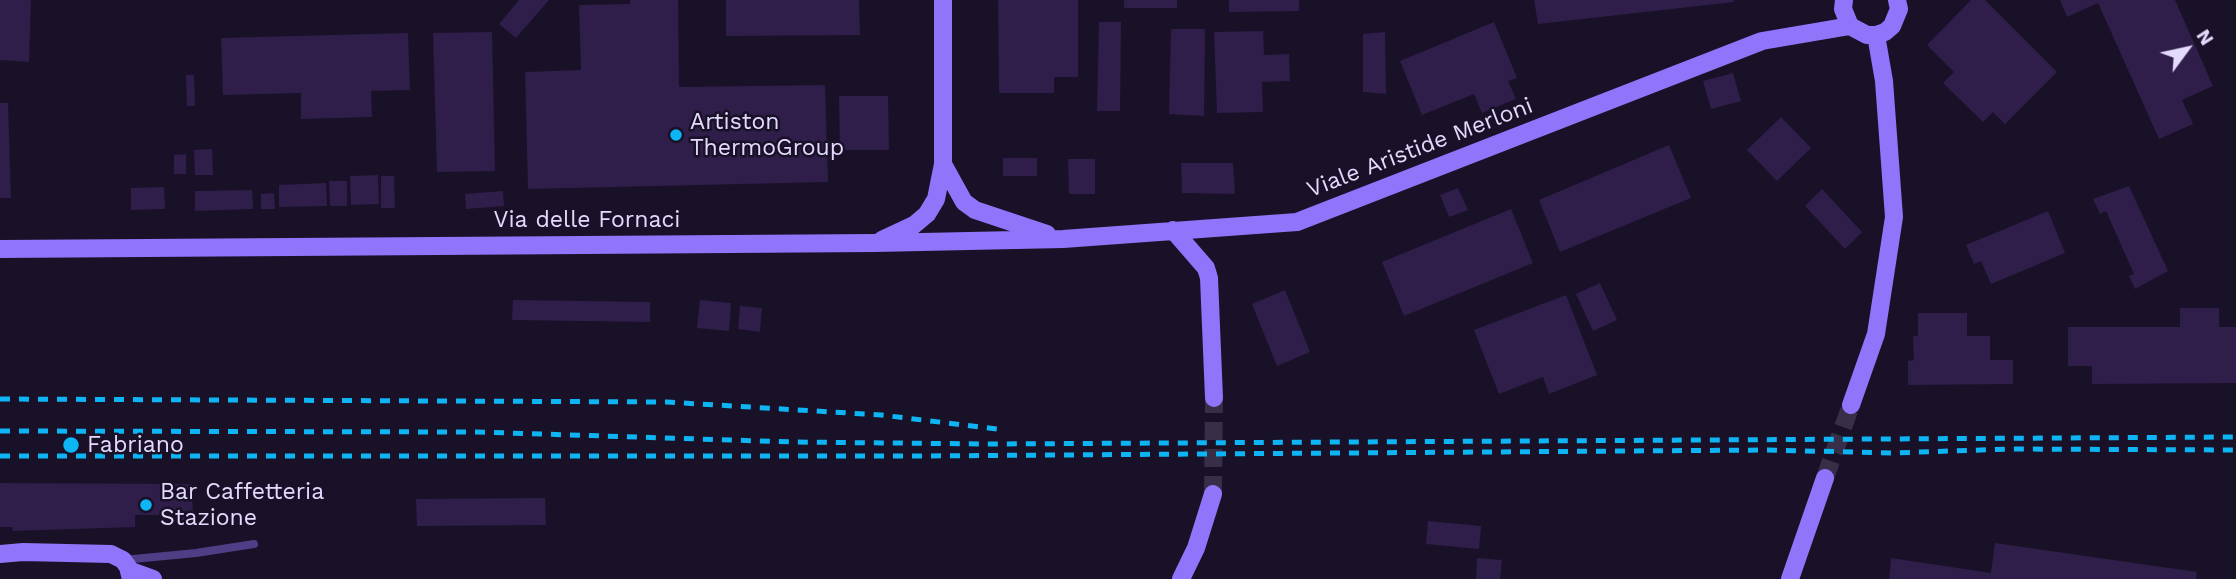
<!DOCTYPE html>
<style>
body{margin:0}
#map{position:relative;width:2236px;height:579px;overflow:hidden;background:#191128;font-family:"Work Sans",sans-serif}
canvas{display:block}
.north{position:absolute;left:2152px;top:14px;width:70px;height:70px;-webkit-text-stroke:5px #191128;paint-order:stroke;rotate:57deg;font-size:19px;font-weight:700;line-height:28px;text-align:center;color:#e4dafe}
.north::after{content:'';display:block;margin:auto;width:24px;height:32px;background:#e4dafe;clip-path:polygon(50% 0,100% 100%,50% 72%,0 100%)}
</style>
<div id="map">
<canvas width="2236" height="579"></canvas>
<div class="north">N</div>
</div>
<script>
const ctx = document.querySelector('canvas').getContext('2d');
ctx.lineJoin = 'round';
function fillPath(path, color) {
  ctx.fillStyle = color;
  ctx.fill(path, 'evenodd');
}
function toPath(rows) {
  const path = new Path2D();
  for (const r of rows) {
    path.moveTo(r[0], r[1]);
    for (let i = 2; i < r.length; i += 2) path.lineTo(r[i], r[i + 1]);
  }
  return path;
}
function strokePath(path, color, width, dash) {
  ctx.strokeStyle = color;
  ctx.lineWidth = width;
  ctx.lineCap = dash ? 'butt' : 'round';
  ctx.setLineDash(dash || []);
  ctx.stroke(path);
}
function drawText(font, color, halo, rows, align = 'center') {
  ctx.font = font + ' "Work Sans",sans-serif';
  ctx.lineWidth = 5;
  ctx.setLineDash([]);
  ctx.textBaseline = 'middle';
  ctx.strokeStyle = halo;
  ctx.fillStyle = color;
  for (const [text, x, y, turn = 0] of rows) {
    ctx.save();
    ctx.translate(x, y);
    ctx.rotate((+turn || 0) * Math.PI / 180);
    ctx.textAlign = isNaN(turn) ? turn : align;
    if (halo) ctx.strokeText(text, 0, 0);
    ctx.fillText(text, 0, 0);
    ctx.restore();
  }
}
fillPath(toPath([
 [0,0,31,0,29,62,0,60],
 [519,0,549,0,516,38,499,24],
 [630,0,678,0,679,87,825,85,828,182,528,189,525,72,581,70,579,5,630,4],
 [726,0,859,0,860,35,726,36],
 [998,0,1078,0,1078,77,1054,77,1054,93,999,93],
 [1124,0,1177,0,1177,8,1124,8],
 [1229,0,1299,0,1299,11,1229,12],
 [1534,0,1734,0,1734,2,1538,24],
 [1971,0,1985,0,2057,72,2005,124,1993,112,1983,122,1943,83,1954,72,1927,45],
 [2060,0,2175,0,2213,86,2182,100,2193,124,2159,139,2098,3,2067,17],
 [1099,22,1121,22,1120,111,1097,111],
 [1494,22,1517,78,1508,81,1516,99,1482,113,1474,94,1422,115,1400,61],
 [1171,29,1205,29,1204,116,1169,114],
 [1263,31,1264,55,1289,54,1290,81,1262,82,1263,112,1217,113,1214,32],
 [492,32,495,171,437,172,433,33],
 [1385,32,1386,94,1363,92,1363,34],
 [408,33,410,90,371,91,372,117,301,119,301,93,223,95,221,38],
 [1733,73,1741,101,1711,109,1703,81],
 [186,75,194,75,195,106,187,106],
 [839,96,888,96,889,150,840,150],
 [0,103,8,103,11,198,0,198],
 [1781,117,1811,148,1777,181,1747,150],
 [1669,145,1691,198,1560,252,1539,200],
 [212,149,213,175,195,175,194,150],
 [186,154,186,174,174,174,174,155],
 [1003,158,1037,158,1037,176,1003,176],
 [1068,159,1095,159,1095,194,1069,194],
 [1181,163,1233,163,1235,194,1182,193],
 [378,175,379,204,351,205,350,176],
 [381,176,394,176,395,208,381,208],
 [329,181,347,181,347,206,330,206],
 [326,183,327,206,279,207,279,185],
 [2129,186,2168,271,2135,289,2129,276,2134,274,2106,211,2100,214,2093,199],
 [164,187,165,209,131,210,131,188],
 [1458,188,1468,210,1449,217,1440,195],
 [1822,189,1862,232,1845,249,1805,206],
 [252,190,253,209,195,211,195,191],
 [503,191,504,206,466,209,465,194],
 [274,193,275,209,261,209,261,194],
 [1511,209,1533,263,1404,316,1382,262],
 [2048,211,2065,253,1991,284,1981,261,1974,264,1966,245],
 [1600,283,1617,320,1593,331,1576,294],
 [1285,290,1310,352,1277,366,1252,304],
 [1566,295,1597,375,1549,394,1543,377,1499,394,1474,330],
 [513,300,650,302,650,322,512,320],
 [700,300,731,303,729,331,697,328],
 [740,306,762,308,760,332,738,329],
 [2180,308,2219,308,2219,327,2236,327,2236,383,2092,384,2092,366,2068,366,2068,327,2180,327],
 [1918,313,1967,313,1967,336,1990,336,1990,360,2013,360,2013,384,1908,385,1908,361,1914,360,1913,336,1918,336],
 [0,483,192,484,193,523,165,524,165,515,135,515,135,527,13,531,12,527,0,527],
 [545,498,546,525,417,526,416,499],
 [1428,521,1481,526,1479,549,1426,544],
 [1995,543,2197,572,2196,579,1889,579,1891,558,1991,573],
 [1477,558,1502,560,1500,579,1476,579]
]), '#2e1e49');
strokePath(toPath([
 [1825,478,1851,405],
 [1213,494,1214,398]
]), '#372f48', 18, [18, 9]);
strokePath(toPath([
 [123,560,196,553,254,544]
]), '#4e3e85', 8);
strokePath(toPath([
 [1844,0,1843,9,1850,26,1867,35,1876,35,1885,32,1892,26,1899,9,1897,0],
 [943,164,964,202,975,210,1047,234],
 [1173,230,1206,268,1209,278,1214,398],
 [882,240,914,225,927,214,936,199,943,164,943,0],
 [0,249,875,243,1063,239,1297,222,1762,41,1850,26],
 [1851,405,1876,334,1894,217,1884,81,1876,35],
 [0,554,23,552,111,554,123,560,128,567,131,579],
 [131,571,153,579],
 [1181,579,1196,548,1213,494],
 [1790,579,1825,478]
]), '#9075fa', 18);
strokePath(toPath([
 [0,399,667,402,881,415,997,429],
 [0,431,477,432,793,442,990,444,2236,437],
 [0,456,917,456,1767,450,1893,453,2010,449,2236,450]
]), '#0eb5f5', 5, [10, 9]);
for (const [x, y, r, color] of [
 [676,135,7,"#0eb5f5"],
 [71,445,9,"#0eb5f5"],
 [146,505,7,"#0eb5f5"]
]) {
  const dot = new Path2D();
  dot.arc(x, y, r, 0, 2 * Math.PI);
  ctx.fillStyle = color;
  ctx.fill(dot);
  strokePath(dot, '#191128', 2.5);
}
drawText('23px', '#e4dafe', '#191128', [
 ["Artiston",690,122],
 ["ThermoGroup",690,148],
 ["Fabriano",87,445],
 ["Bar Caffetteria",160,492],
 ["Stazione",160,518]
], 'left');
drawText('23px', '#e4dafe', '#191128', [
 ["Viale Aristide Merloni",1420,148,-21],
 ["Via delle Fornaci",587,220]
]);
</script>
